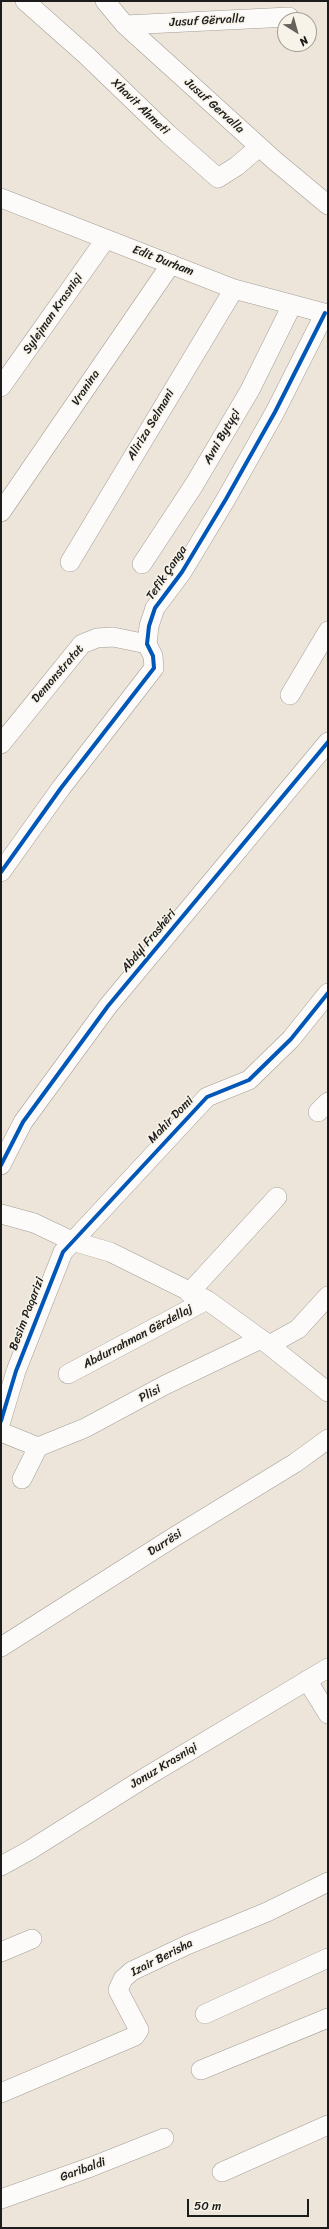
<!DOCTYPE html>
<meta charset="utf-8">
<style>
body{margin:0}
#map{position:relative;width:329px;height:2229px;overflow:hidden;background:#ede5d9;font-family:Sriracha,sans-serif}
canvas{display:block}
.frame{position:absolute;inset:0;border:2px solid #1c1c1c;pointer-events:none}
.north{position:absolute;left:277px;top:12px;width:40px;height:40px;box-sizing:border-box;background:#f7f3e8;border:1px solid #9f9d96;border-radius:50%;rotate:143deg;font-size:11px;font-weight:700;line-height:16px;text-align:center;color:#1c1c1c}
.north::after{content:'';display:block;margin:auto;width:14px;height:18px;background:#65625e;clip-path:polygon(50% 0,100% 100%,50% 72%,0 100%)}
.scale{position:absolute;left:187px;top:2199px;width:122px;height:18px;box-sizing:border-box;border:2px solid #1c1c1c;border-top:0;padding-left:5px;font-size:12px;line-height:14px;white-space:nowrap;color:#1c1c1c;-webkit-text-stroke:3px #f7f3e8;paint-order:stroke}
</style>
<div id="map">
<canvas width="329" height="2229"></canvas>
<div class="frame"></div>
<div class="north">N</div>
<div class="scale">50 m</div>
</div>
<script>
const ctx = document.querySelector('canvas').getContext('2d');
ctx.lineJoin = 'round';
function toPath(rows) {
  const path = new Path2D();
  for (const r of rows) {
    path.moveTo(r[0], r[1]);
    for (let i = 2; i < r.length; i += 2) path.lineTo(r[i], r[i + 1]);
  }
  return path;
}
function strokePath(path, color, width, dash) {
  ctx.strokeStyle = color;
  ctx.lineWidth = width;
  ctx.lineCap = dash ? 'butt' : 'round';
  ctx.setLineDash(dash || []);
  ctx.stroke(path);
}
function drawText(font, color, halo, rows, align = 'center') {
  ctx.font = font + ' Sriracha,sans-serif';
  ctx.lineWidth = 3;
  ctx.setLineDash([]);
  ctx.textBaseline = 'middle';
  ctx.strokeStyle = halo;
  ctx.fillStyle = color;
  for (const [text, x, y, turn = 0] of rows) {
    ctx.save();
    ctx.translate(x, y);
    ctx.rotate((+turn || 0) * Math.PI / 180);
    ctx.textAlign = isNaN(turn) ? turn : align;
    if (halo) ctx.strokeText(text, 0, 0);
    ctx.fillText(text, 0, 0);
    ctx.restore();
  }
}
const minor = toPath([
 [25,1,86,55,168,134,218,178,237,166,259,147],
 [105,1,125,25,198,91,274,160,328,205],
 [125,25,289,17],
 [1,198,234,289,328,314],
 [1,387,105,240],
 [1,512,171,264],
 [70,562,234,289],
 [142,564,194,485,250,390,292,305],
 [290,695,328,631],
 [1,744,82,644,97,638,113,637,147,644],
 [1,872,61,788,154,668,153,656,147,644,149,626,155,608,182,572,226,499,275,412,325,313],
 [318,1112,328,1102],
 [1,1165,23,1122,108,1006,328,742],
 [1,1214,34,1223,72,1241,110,1252,207,1300,269,1345,328,1392],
 [189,1293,277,1197],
 [269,1345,298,1329,328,1296],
 [68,1374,207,1300],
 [1,1421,16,1371,63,1252,207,1097,249,1080,291,1039,328,993],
 [1,1432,38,1447,85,1428,165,1385,261,1339],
 [22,1479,38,1447],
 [1,1647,174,1537,295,1463,328,1439],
 [307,1680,328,1714],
 [1,1866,30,1850,146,1777,328,1668],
 [1,1952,32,1939],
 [205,2014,328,1958],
 [201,2070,328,2018],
 [1,2093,135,2036,139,2030,118,1990,123,1979,132,1971,187,1945,267,1912,328,1882],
 [222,2172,328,2125],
 [1,2199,91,2167,164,2138]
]);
strokePath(minor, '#a29d96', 20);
strokePath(minor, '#fcfbf9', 19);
strokePath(toPath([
 [1,872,61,788,154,668,153,656,147,644,149,626,155,608,182,572,226,499,275,412,325,313],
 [1,1165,23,1122,108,1006,328,742],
 [1,1421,16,1371,63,1252,207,1097,249,1080,291,1039,328,993]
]), '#0057b8', 4);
drawText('12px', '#1c1c1c', '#f7f3e8', [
 ["Jusuf Gërvalla",207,21,-3],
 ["Jusuf Gervalla",214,106,42],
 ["Xhavit Ahmeti",140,107,44],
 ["Edit Durham",163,261,21],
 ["Sylejman Krasniqi",53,314,-55],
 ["Vranina",86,388,-56],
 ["Aliriza Selmani",151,425,-59],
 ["Avni Bytyçi",222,437,-60],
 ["Tefik Çanga",167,573,-56],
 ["Demonstratat",58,674,-49],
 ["Abdyl Frashëri",149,941,-50],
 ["Mahir Domi",171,1120,-46],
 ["Besim Paqarizi",27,1314,-69],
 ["Abdurrahman Gërdellaj",138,1337,-28],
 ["Plisi",150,1394,-28],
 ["Durrësi",165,1543,-33],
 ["Jonuz Krasniqi",164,1766,-31],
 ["Izair Berisha",162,1958,-27],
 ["Garibaldi",83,2170,-20]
]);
</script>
